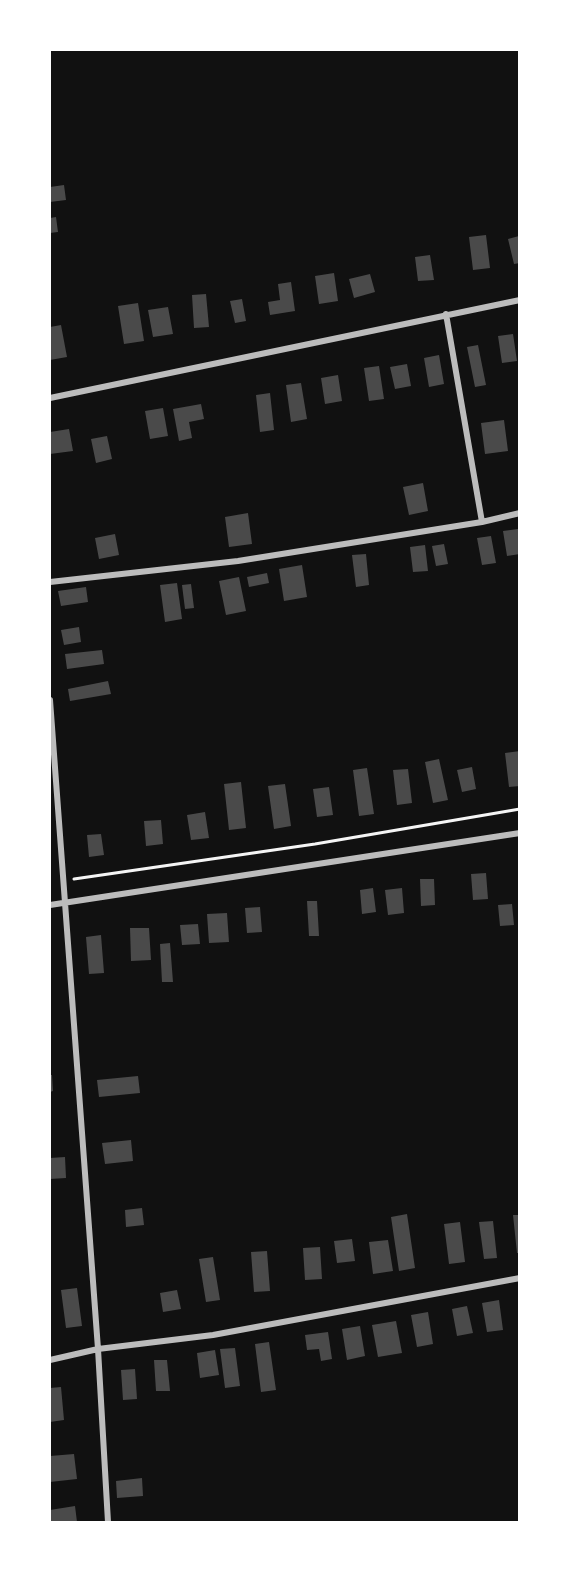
<!DOCTYPE html>
<style>
body{margin:0}
#map{position:relative;width:569px;height:1572px;overflow:hidden;background:#111;font-family:"Source Sans 3",sans-serif}
canvas{display:block}
.frame{position:absolute;inset:0;border:51px solid #fff;pointer-events:none}
</style>
<div id="map">
<canvas width="569" height="1572"></canvas>
<div class="frame"></div>
</div>
<script>
const ctx = document.querySelector('canvas').getContext('2d');
ctx.lineJoin = 'round';
function fillPath(path, color) {
  ctx.fillStyle = color;
  ctx.fill(path, 'evenodd');
}
function toPath(rows) {
  const path = new Path2D();
  for (const r of rows) {
    path.moveTo(r[0], r[1]);
    for (let i = 2; i < r.length; i += 2) path.lineTo(r[i], r[i + 1]);
  }
  return path;
}
function strokePath(path, color, width, dash) {
  ctx.strokeStyle = color;
  ctx.lineWidth = width;
  ctx.lineCap = dash ? 'butt' : 'round';
  ctx.setLineDash(dash || []);
  ctx.stroke(path);
}
fillPath(toPath([
 [64,185,66,200,50,202,50,187],
 [56,217,58,232,50,233,50,218],
 [486,235,490,268,473,270,469,237],
 [519,236,520,263,514,264,508,239],
 [430,255,434,280,418,281,415,257],
 [334,273,338,301,319,304,315,276],
 [370,274,375,292,354,298,349,279],
 [291,282,295,311,270,315,268,302,280,300,278,284],
 [206,294,209,327,194,328,192,295],
 [242,299,246,321,235,323,230,301],
 [138,303,144,341,124,344,118,306],
 [168,307,173,334,153,337,148,310],
 [61,325,67,357,50,360,50,327],
 [513,334,517,361,502,363,498,336],
 [478,345,486,385,475,387,467,347],
 [439,355,444,384,429,387,424,358],
 [407,364,411,386,395,389,390,367],
 [379,366,384,399,369,401,364,368],
 [338,375,342,401,325,404,321,378],
 [301,383,307,419,291,422,286,385],
 [270,393,274,430,260,432,256,395],
 [201,404,204,419,189,422,192,438,179,441,173,409],
 [163,408,168,436,150,439,145,411],
 [504,420,508,451,485,454,481,423],
 [69,429,73,451,50,454,50,432],
 [107,436,112,459,96,463,91,439],
 [423,483,428,511,409,515,403,487],
 [248,513,252,544,229,547,225,517],
 [518,529,520,554,507,556,503,531],
 [115,534,119,555,99,559,95,538],
 [491,536,496,563,482,565,477,538],
 [444,544,448,564,436,566,432,546],
 [425,545,428,571,413,572,410,547],
 [366,554,369,585,356,587,352,555],
 [302,565,307,597,284,601,279,569],
 [267,573,269,583,249,587,247,577],
 [239,577,246,611,226,615,219,581],
 [177,583,182,619,165,622,160,585],
 [191,584,194,608,185,609,182,585],
 [86,587,88,602,61,606,58,591],
 [79,627,81,642,64,645,61,630],
 [102,650,104,664,67,669,65,654],
 [108,681,111,694,70,701,68,689],
 [520,751,520,786,509,787,505,753],
 [439,759,448,800,433,803,425,762],
 [472,767,476,789,462,792,457,770],
 [367,768,374,814,359,816,353,770],
 [408,769,412,803,397,805,393,770],
 [241,782,246,828,229,830,224,784],
 [285,784,291,826,274,829,268,786],
 [329,787,333,815,317,817,313,789],
 [205,812,209,838,191,840,187,815],
 [161,820,163,844,146,846,144,821],
 [101,834,104,855,89,857,87,835],
 [486,873,488,899,473,900,471,874],
 [420,879,434,879,435,905,421,906],
 [373,888,376,912,362,914,360,890],
 [402,888,404,913,388,915,385,890],
 [307,901,317,901,319,936,309,936],
 [512,904,514,925,500,926,498,905],
 [260,907,262,932,247,933,245,908],
 [227,913,229,942,209,943,207,914],
 [198,924,200,944,182,945,180,925],
 [130,928,149,928,151,960,131,961],
 [101,935,104,973,89,974,86,937],
 [170,943,173,982,162,982,160,944],
 [50,1075,52,1075,53,1091,50,1092],
 [138,1076,140,1093,99,1097,97,1080],
 [131,1140,133,1161,105,1164,102,1143],
 [65,1157,66,1178,50,1179,50,1158],
 [142,1208,144,1225,126,1227,125,1210],
 [407,1214,415,1268,399,1271,391,1217],
 [513,1215,520,1215,520,1253,517,1253],
 [493,1221,497,1258,484,1259,479,1222],
 [460,1222,465,1262,449,1264,444,1224],
 [352,1239,355,1261,337,1263,334,1241],
 [388,1240,393,1271,373,1274,369,1242],
 [320,1247,322,1279,305,1280,303,1248],
 [267,1251,270,1291,254,1292,251,1252],
 [213,1257,220,1300,206,1302,199,1259],
 [77,1288,82,1326,66,1328,61,1290],
 [177,1290,181,1309,163,1312,160,1293],
 [499,1300,503,1330,487,1332,482,1303],
 [467,1306,473,1333,457,1336,452,1309],
 [428,1312,433,1344,417,1347,411,1315],
 [396,1321,402,1353,378,1357,372,1325],
 [360,1326,365,1356,347,1360,342,1329],
 [328,1332,332,1359,321,1361,319,1349,307,1350,305,1335],
 [269,1342,276,1390,261,1392,255,1344],
 [235,1348,240,1386,225,1388,220,1349],
 [215,1350,219,1375,200,1378,197,1353],
 [154,1360,167,1360,170,1391,156,1391],
 [135,1369,137,1399,123,1400,121,1370],
 [61,1387,64,1420,50,1422,50,1388],
 [74,1454,77,1479,50,1482,50,1456],
 [142,1478,143,1496,117,1498,116,1481],
 [75,1506,77,1522,50,1522,50,1510]
]), '#4a4a4a');
strokePath(toPath([
 [74,879,315,844,520,809]
]), '#f5f5f5', 3);
strokePath(toPath([
 [446,314,482,522],
 [50,398,520,300],
 [50,582,238,561,482,522,520,513],
 [50,700,98,1349,108,1522],
 [50,905,520,833],
 [50,1360,98,1349,213,1335,520,1278]
]), '#bcbcbc', 6);
</script>
